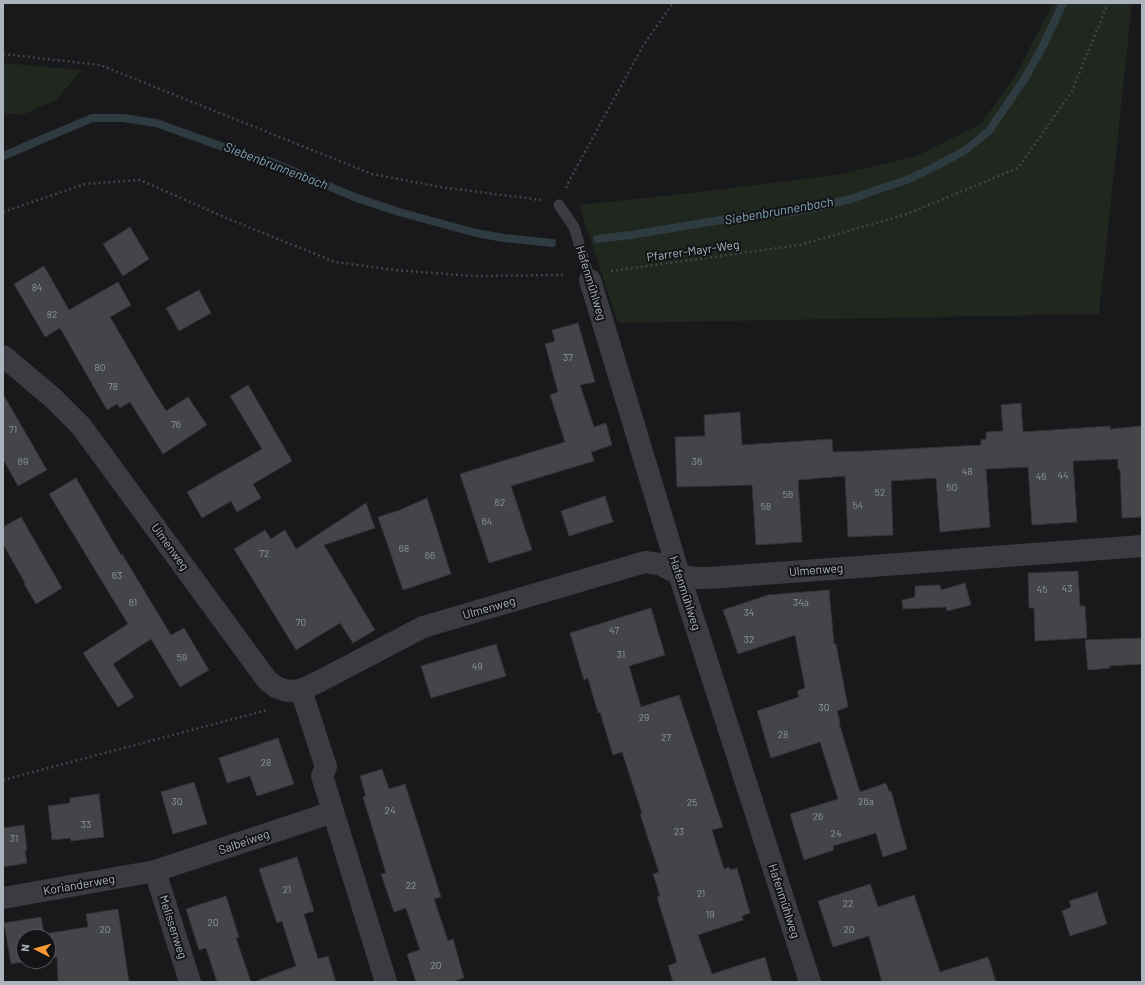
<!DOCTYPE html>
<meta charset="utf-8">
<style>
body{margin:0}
#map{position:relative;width:1145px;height:985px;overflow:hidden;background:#19191c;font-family:Barlow,sans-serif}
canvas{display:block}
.frame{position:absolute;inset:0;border:4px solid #abb3bc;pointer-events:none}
.north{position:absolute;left:16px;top:929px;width:40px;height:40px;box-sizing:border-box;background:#141417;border:1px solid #505459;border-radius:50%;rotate:276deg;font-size:11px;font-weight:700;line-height:16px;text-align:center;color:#abb3bc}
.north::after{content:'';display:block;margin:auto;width:14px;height:18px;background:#fb9a32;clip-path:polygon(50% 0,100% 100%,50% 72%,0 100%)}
</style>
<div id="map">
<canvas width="1145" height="985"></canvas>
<div class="frame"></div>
<div class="north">N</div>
</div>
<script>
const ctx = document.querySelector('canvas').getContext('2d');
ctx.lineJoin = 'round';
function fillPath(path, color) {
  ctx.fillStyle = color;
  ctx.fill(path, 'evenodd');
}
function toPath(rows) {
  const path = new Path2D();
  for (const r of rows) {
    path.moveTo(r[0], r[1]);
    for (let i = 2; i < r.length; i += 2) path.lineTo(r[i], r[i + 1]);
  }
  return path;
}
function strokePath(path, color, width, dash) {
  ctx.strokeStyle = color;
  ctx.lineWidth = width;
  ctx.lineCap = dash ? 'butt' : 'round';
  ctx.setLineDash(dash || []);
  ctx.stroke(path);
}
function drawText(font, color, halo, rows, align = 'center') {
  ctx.font = font + ' Barlow,sans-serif';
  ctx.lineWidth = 4;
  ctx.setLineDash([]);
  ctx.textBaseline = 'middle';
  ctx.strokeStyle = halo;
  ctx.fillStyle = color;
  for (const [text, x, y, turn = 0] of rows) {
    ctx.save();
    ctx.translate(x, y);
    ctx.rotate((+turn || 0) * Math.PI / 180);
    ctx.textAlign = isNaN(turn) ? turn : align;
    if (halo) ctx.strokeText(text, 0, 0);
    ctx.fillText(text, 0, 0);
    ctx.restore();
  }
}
fillPath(toPath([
 [1053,3,1132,3,1099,314,618,323,579,205,691,193,836,175,917,156,981,124,1016,75],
 [3,63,82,70,56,100,22,115,3,113]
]), '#1f271f');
strokePath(toPath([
 [3,156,92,118,123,118,156,123,240,153,269,161,357,198,399,212,476,233,504,238,552,243],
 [597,239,631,235,733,218,792,212,818,207,851,199,879,189,907,180,934,167,964,151,989,131,1025,78,1041,50,1063,3]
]), '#2e3b41', 8);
const building = toPath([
 [130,227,149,259,123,276,103,244,130,227],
 [44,266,69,310,118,282,131,305,110,317,148,382,166,411,188,397,207,425,163,454,130,402,120,408,117,404,107,410,60,328,45,337,14,284,44,266],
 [199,290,211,313,179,331,166,308,199,290],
 [578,323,595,382,580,385,594,427,606,423,612,445,591,452,594,461,511,486,532,550,489,563,460,474,565,442,550,395,558,392,545,344,555,341,552,330,578,323],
 [248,385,292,461,253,484,261,498,237,512,231,501,202,518,187,492,262,449,230,396,248,385],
 [3,394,47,470,18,486,3,459,3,394],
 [1021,403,1023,432,1110,426,1110,429,1142,426,1142,517,1122,518,1120,469,1118,469,1118,459,1073,461,1077,522,1032,525,1028,467,986,469,990,527,940,532,936,478,891,481,893,535,848,537,845,476,798,480,802,542,756,545,752,485,677,487,675,437,705,436,704,415,740,412,742,445,832,439,833,452,867,451,981,445,981,440,986,439,986,432,1003,431,1001,405,1021,403],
 [76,478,121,555,122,554,171,635,184,628,209,670,180,687,151,639,113,664,134,697,118,707,83,653,128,624,49,494,76,478],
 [605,496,613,522,569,536,561,511,605,496],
 [427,498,451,574,403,590,378,517,400,510,427,498],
 [366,503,375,528,324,545,375,630,353,643,340,623,296,650,234,549,265,530,271,539,285,530,296,549,366,503],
 [21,517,62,588,36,604,24,584,25,583,3,544,3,527,21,517],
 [1078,571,1080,606,1085,606,1087,638,1035,641,1034,608,1029,608,1028,573,1078,571],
 [965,583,971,605,947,611,946,607,903,609,902,600,915,597,915,586,940,585,941,590,965,583],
 [829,590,834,644,836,644,848,707,837,711,840,722,839,723,860,792,886,783,889,791,891,791,907,849,883,857,876,833,833,846,834,850,804,860,790,814,838,799,820,742,771,758,757,711,799,697,797,691,805,688,795,635,738,654,723,610,768,595,829,590],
 [651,608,665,655,629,666,641,707,679,695,723,827,712,830,724,869,729,867,730,870,737,868,750,913,742,916,743,920,698,935,712,974,765,957,772,982,673,982,668,966,677,962,657,897,660,896,653,874,659,872,640,814,642,813,622,752,613,755,600,712,598,713,588,678,584,680,570,633,651,608],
 [1142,638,1142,664,1110,666,1110,668,1088,670,1085,640,1142,638],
 [496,644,506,676,431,698,421,666,496,644],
 [278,738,294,784,257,796,250,776,227,783,219,758,278,738],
 [382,769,389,789,405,784,441,897,434,899,448,941,453,939,464,978,451,982,416,982,407,954,420,950,406,908,394,912,381,874,386,873,363,797,366,796,360,776,382,769],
 [194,782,207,824,173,834,161,792,194,782],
 [99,794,104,837,71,841,70,838,52,840,48,806,70,803,70,798,99,794],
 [24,825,27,850,25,851,27,863,3,867,3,828,24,825],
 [297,857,314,911,304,914,312,940,318,959,328,956,336,982,259,982,259,980,296,966,282,921,277,923,259,869,297,857],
 [870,884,878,907,914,895,940,972,988,957,996,982,882,982,869,936,833,947,818,901,870,884],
 [1097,892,1107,924,1070,936,1062,911,1071,907,1069,901,1097,892],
 [226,896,239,937,236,938,251,982,217,982,206,948,199,950,186,909,226,896],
 [118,909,129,982,58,982,57,957,48,958,48,937,24,937,24,961,29,961,11,964,4,923,41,917,44,934,88,927,86,914,118,909]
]);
fillPath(building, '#434549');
strokePath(building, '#333438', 1);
strokePath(toPath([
 [3,54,100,65,372,174,440,187,541,200],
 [566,188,569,181,644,44,673,3],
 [3,212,85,184,140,180,231,220,335,262,394,270,473,276,566,275],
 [611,271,800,245,907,214,1018,168,1072,91,1108,3],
 [3,780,267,710]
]), '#404348', 2.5, [2, 3]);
strokePath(toPath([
 [559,205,574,227,590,280]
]), '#3a3c41', 11);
strokePath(toPath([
 [590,280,679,574,810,982],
 [3,356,53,398,81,426,267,680,276,687,287,691,301,690,320,681,423,627,645,562,659,564,679,574,688,577,698,578,709,578,1142,546],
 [301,690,326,767,322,776,386,982],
 [155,871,190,982],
 [3,898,155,871,333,812]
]), '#3a3c41', 22);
drawText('10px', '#91989f', null, [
 ["84",37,288],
 ["82",52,315],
 ["37",568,358],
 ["80",100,368],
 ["78",113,387],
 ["76",176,425],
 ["71",13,430],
 ["69",23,462],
 ["36",697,462],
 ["48",967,472],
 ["44",1063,476],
 ["46",1041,477],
 ["50",952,488],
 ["52",880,493],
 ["56",788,495],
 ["62",500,503],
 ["54",858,506],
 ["58",766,507],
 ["64",487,522],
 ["68",404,549],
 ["72",264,554],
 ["66",430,556],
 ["63",117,576],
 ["43",1067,589],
 ["45",1042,590],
 ["61",133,603],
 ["34a",801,603],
 ["34",749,613],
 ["70",301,623],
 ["47",614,631],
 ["32",749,640],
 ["31",621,655],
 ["59",182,658],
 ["49",477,667],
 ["30",824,708],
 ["29",644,718],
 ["28",783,735],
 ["27",666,738],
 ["28",266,763],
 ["30",177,802],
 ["26a",866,802],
 ["25",692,803],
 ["24",390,811],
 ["26",818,817],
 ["33",86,825],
 ["23",679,832],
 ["24",836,834],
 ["31",14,839],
 ["22",411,886],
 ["21",287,890],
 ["21",701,894],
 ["22",848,904],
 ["19",710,915],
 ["20",213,923],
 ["20",105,930],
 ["20",849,930],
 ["20",436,966]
]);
drawText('12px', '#abb3bc', '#141417', [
 ["Pfarrer-Mayr-Weg",693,251,-8],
 ["Hafenmühlweg",591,283,73],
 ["Ulmenweg",170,547,54],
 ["Ulmenweg",816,570,-4],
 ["Hafenmühlweg",685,593,72],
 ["Ulmenweg",489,608,-16],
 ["Salbeiweg",244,842,-19],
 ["Korianderweg",79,885,-10],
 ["Hafenmühlweg",784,901,72],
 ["Melissenweg",173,927,72]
]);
drawText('italic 13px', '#81a6b8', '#141417', [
 ["Siebenbrunnenbach",276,166,21],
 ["Siebenbrunnenbach",779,211,-10]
]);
</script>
